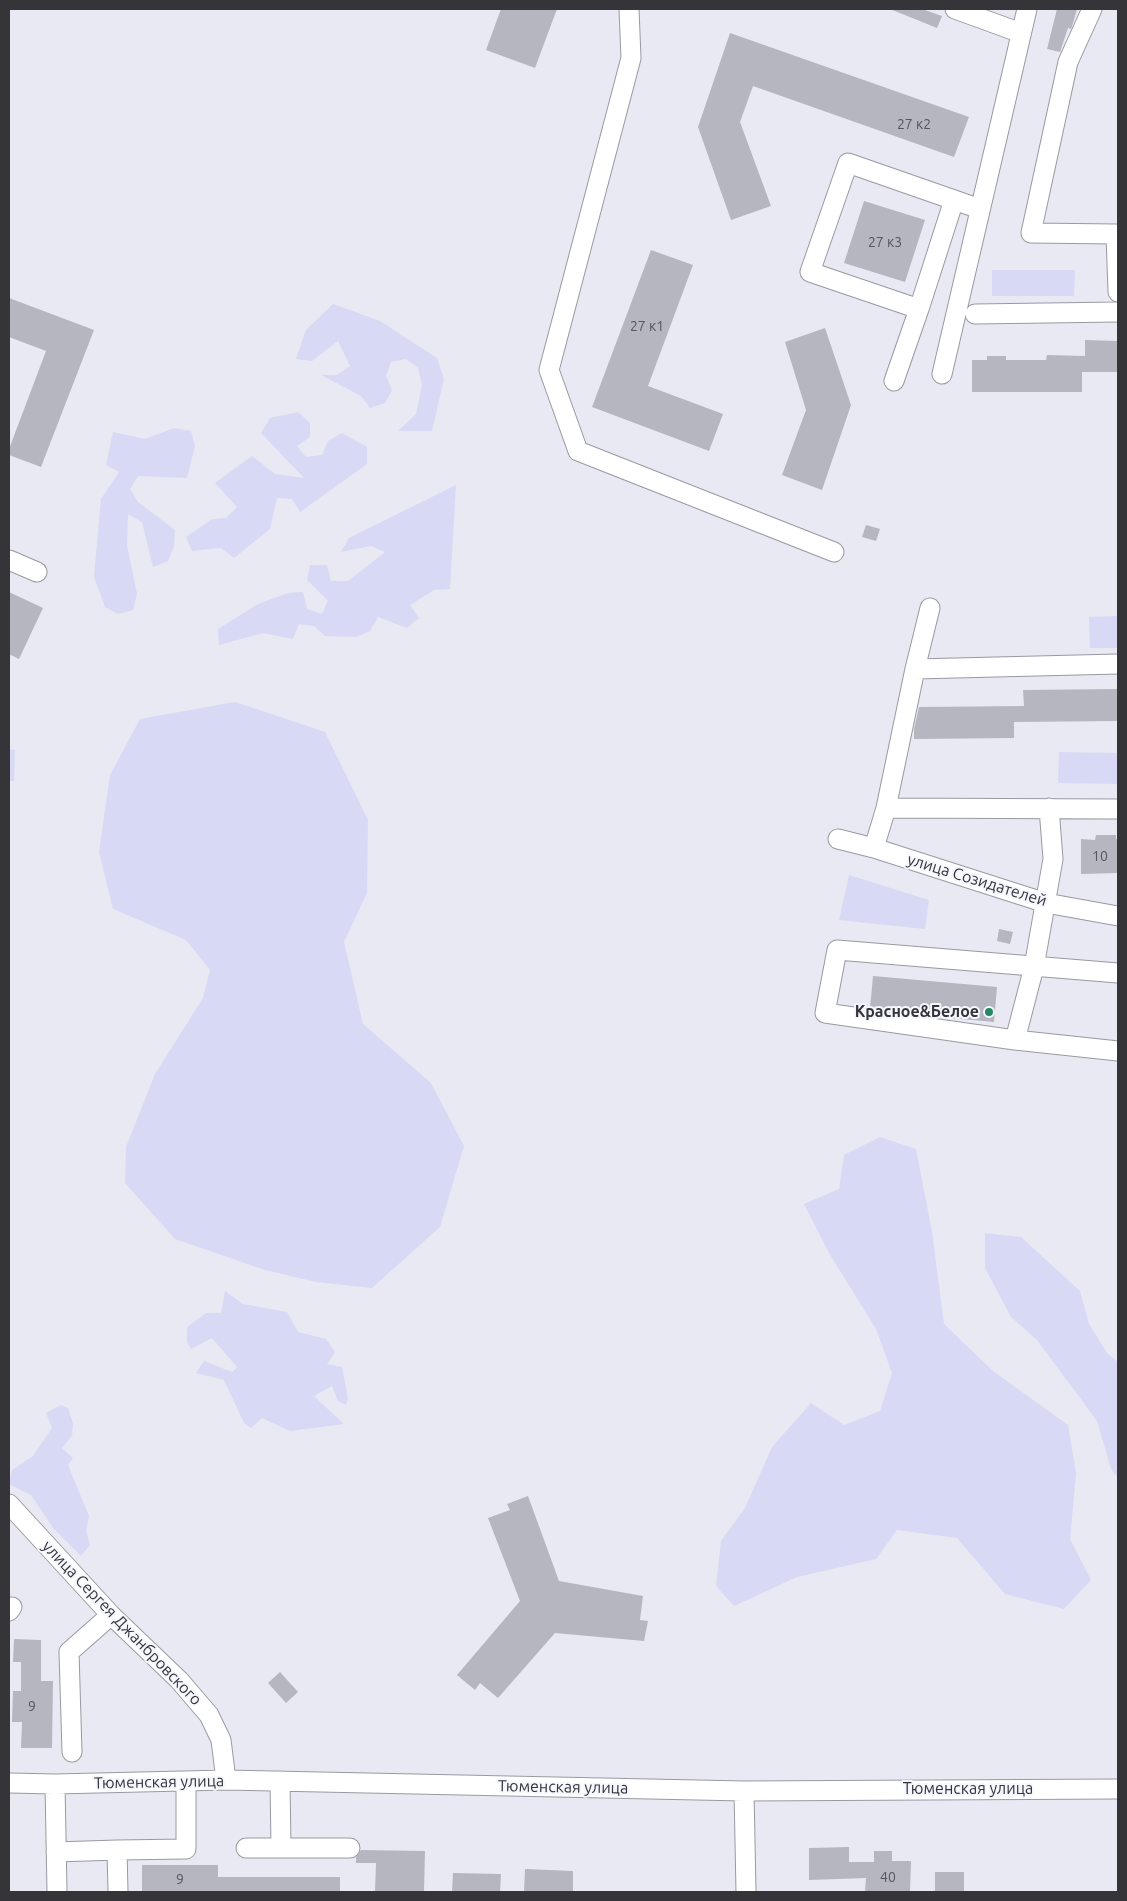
<!DOCTYPE html>
<meta charset="utf-8">
<style>
body{margin:0}
#map{position:relative;width:1127px;height:1901px;overflow:hidden;background:#e8e9f3;font-family:Ubuntu,sans-serif}
canvas{display:block}
.frame{position:absolute;inset:0;border:10px solid #353539;pointer-events:none}
</style>
<div id="map">
<canvas width="1127" height="1901"></canvas>
<div class="frame"></div>
</div>
<script>
const ctx = document.querySelector('canvas').getContext('2d');
ctx.lineJoin = 'round';
function fillPath(path, color) {
  ctx.fillStyle = color;
  ctx.fill(path, 'evenodd');
}
function toPath(rows) {
  const path = new Path2D();
  for (const r of rows) {
    path.moveTo(r[0], r[1]);
    for (let i = 2; i < r.length; i += 2) path.lineTo(r[i], r[i + 1]);
  }
  return path;
}
function strokePath(path, color, width, dash) {
  ctx.strokeStyle = color;
  ctx.lineWidth = width;
  ctx.lineCap = dash ? 'butt' : 'round';
  ctx.setLineDash(dash || []);
  ctx.stroke(path);
}
function drawText(font, color, halo, rows, align = 'center') {
  ctx.font = font + ' Ubuntu,sans-serif';
  ctx.lineWidth = 4;
  ctx.setLineDash([]);
  ctx.textBaseline = 'middle';
  ctx.strokeStyle = halo;
  ctx.fillStyle = color;
  for (const [text, x, y, turn = 0] of rows) {
    ctx.save();
    ctx.translate(x, y);
    ctx.rotate((+turn || 0) * Math.PI / 180);
    ctx.textAlign = isNaN(turn) ? turn : align;
    if (halo) ctx.strokeText(text, 0, 0);
    ctx.fillText(text, 0, 0);
    ctx.restore();
  }
}
fillPath(toPath([
 [992,270,1075,270,1074,296,992,296],
 [333,304,380,321,437,358,444,379,432,431,398,431,416,414,422,385,418,368,406,359,391,362,386,376,392,390,385,403,370,408,361,396,321,375,337,375,350,366,338,341,312,361,296,359,306,330],
 [298,412,310,423,310,437,297,446,306,457,322,455,328,441,342,433,367,447,367,464,300,512,292,499,277,498,270,529,234,558,221,548,192,551,186,537,212,519,226,518,237,507,215,483,252,456,275,474,304,478,261,433,270,418],
 [174,428,191,431,195,446,187,478,138,476,130,489,138,502,175,530,174,547,168,561,153,567,142,522,128,514,127,545,137,594,133,610,118,614,105,607,94,577,101,499,119,472,106,465,113,432,145,439],
 [456,485,450,589,434,590,410,605,419,618,407,628,378,617,370,631,356,637,325,636,314,626,299,624,293,639,263,633,219,645,218,629,258,604,288,593,303,592,307,609,322,614,328,601,307,580,310,565,327,565,331,581,348,581,385,552,371,546,341,552,349,538],
 [1118,616,1118,648,1090,648,1089,617],
 [235,702,325,732,368,820,367,893,344,942,363,1024,431,1083,464,1146,440,1227,372,1288,316,1282,265,1270,175,1239,125,1183,126,1147,155,1074,203,998,210,970,186,940,113,909,99,852,110,775,140,719],
 [9,749,15,750,14,781,9,781],
 [1059,752,1118,753,1118,784,1058,783],
 [849,875,929,900,925,929,839,920],
 [880,1137,916,1149,932,1232,944,1324,993,1371,1068,1425,1076,1473,1070,1539,1091,1580,1064,1609,1005,1594,957,1538,897,1530,876,1559,797,1577,734,1606,716,1586,721,1541,745,1508,772,1447,811,1403,844,1425,880,1411,892,1373,876,1329,829,1253,804,1204,839,1189,844,1155],
 [985,1233,1021,1237,1080,1291,1089,1324,1107,1353,1118,1362,1118,1478,1111,1469,1097,1421,1037,1340,1011,1317,985,1268],
 [225,1291,243,1304,287,1312,298,1332,326,1339,335,1352,327,1364,342,1367,348,1398,346,1405,338,1401,332,1386,314,1396,344,1424,290,1431,262,1418,251,1428,244,1423,224,1380,196,1373,204,1361,232,1372,237,1367,212,1338,191,1349,187,1342,187,1327,206,1313,221,1313],
 [61,1405,68,1408,73,1424,72,1436,62,1448,73,1458,68,1465,89,1516,86,1530,90,1545,81,1556,54,1529,31,1495,9,1484,12,1470,33,1456,52,1428,46,1413]
]), '#d8d9f4');
fillPath(toPath([
 [501,9,557,9,535,68,486,50],
 [890,9,922,9,942,16,937,28],
 [1057,9,1077,9,1073,23,1071,29,1068,28,1060,52,1047,49],
 [730,33,969,117,954,157,753,86,740,122,771,206,731,220,698,127],
 [864,201,925,220,905,282,844,263],
 [651,250,693,265,648,386,723,414,709,451,592,407],
 [9,298,94,330,41,467,9,455,9,449,46,351,9,337],
 [825,328,851,405,822,490,782,475,806,410,785,342],
 [1085,340,1118,341,1118,372,1082,372,1082,392,972,392,972,360,987,360,987,356,1006,356,1006,360,1046,360,1047,355,1085,356],
 [866,525,880,529,876,541,862,537],
 [9,592,43,608,19,659,9,654],
 [1118,689,1118,721,1014,722,1014,738,914,739,914,729,919,707,1024,706,1023,690],
 [1096,835,1116,835,1116,839,1118,839,1118,873,1081,874,1081,839,1095,840],
 [999,929,1013,932,1010,944,997,941],
 [873,976,997,987,994,1022,929,1016,870,1008],
 [528,1496,559,1581,643,1596,640,1620,648,1621,644,1641,555,1633,498,1698,480,1683,475,1690,457,1675,520,1601,488,1518,510,1510,507,1504],
 [14,1639,41,1640,41,1681,53,1681,52,1748,21,1748,22,1722,12,1722,13,1691,21,1691,21,1662,13,1662],
 [280,1672,298,1692,286,1703,268,1683],
 [849,1847,849,1862,874,1862,874,1851,892,1851,892,1861,911,1861,910,1892,865,1892,866,1878,809,1880,809,1848],
 [361,1850,425,1851,424,1892,375,1892,376,1863,356,1863,356,1857],
 [142,1865,218,1865,218,1877,340,1877,340,1892,142,1892],
 [525,1869,573,1871,573,1892,524,1892],
 [935,1872,964,1872,964,1892,935,1892],
 [453,1873,501,1874,500,1892,452,1892]
]), '#b6b6c1');
const minor = toPath([
 [629,9,631,58,549,370,578,451,834,552],
 [955,9,1021,33],
 [1092,9,1068,62,1031,233,1116,234,1118,292],
 [919,309,954,200],
 [975,314,1118,312],
 [942,374,1027,9],
 [894,381,919,309,810,272,848,163,980,209],
 [9,560,37,572],
 [915,669,1118,664],
 [886,808,1118,809],
 [838,839,874,848,1046,903,1118,916],
 [874,848,886,808,915,669,930,608],
 [1118,973,837,950,825,1013,1015,1040,1118,1051],
 [1015,1040,1034,967,1053,859,1049,808],
 [9,1504,111,1615,179,1680,209,1715,221,1740,226,1780],
 [9,1611,12,1607],
 [72,1752,69,1652,111,1615],
 [280,1781,281,1848],
 [9,1783,55,1784,226,1780,744,1791,1118,1789],
 [55,1784,57,1892],
 [744,1791,746,1892],
 [246,1848,350,1848],
 [56,1852,117,1850],
 [118,1892,117,1850,186,1849,186,1781]
]);
strokePath(minor, '#9999a3', 21);
strokePath(minor, '#fff', 19);
for (const [x, y, r, color] of [
 [989,1012,5,"#248862"]
]) {
  const dot = new Path2D();
  dot.arc(x, y, r, 0, 2 * Math.PI);
  ctx.fillStyle = color;
  ctx.fill(dot);
  strokePath(dot, '#f6f6ff', 2);
}
drawText('14px', '#55555b', null, [
 ["27 к2",914,124],
 ["27 к3",885,242],
 ["27 к1",647,326],
 ["10",1100,856],
 ["9",32,1706],
 ["40",888,1877],
 ["9",180,1879]
]);
drawText('16px', '#353539', '#f6f6ff', [
 ["улица Созидателей",977,880,17],
 ["улица Сергея Джанбровского",122,1623,46],
 ["Тюменская улица",159,1782,-1],
 ["Тюменская улица",563,1787,1],
 ["Тюменская улица",968,1789]
]);
drawText('bold 16px', '#353539', '#f6f6ff', [
 ["Красное&Белое",979,1012]
], 'right');
</script>
